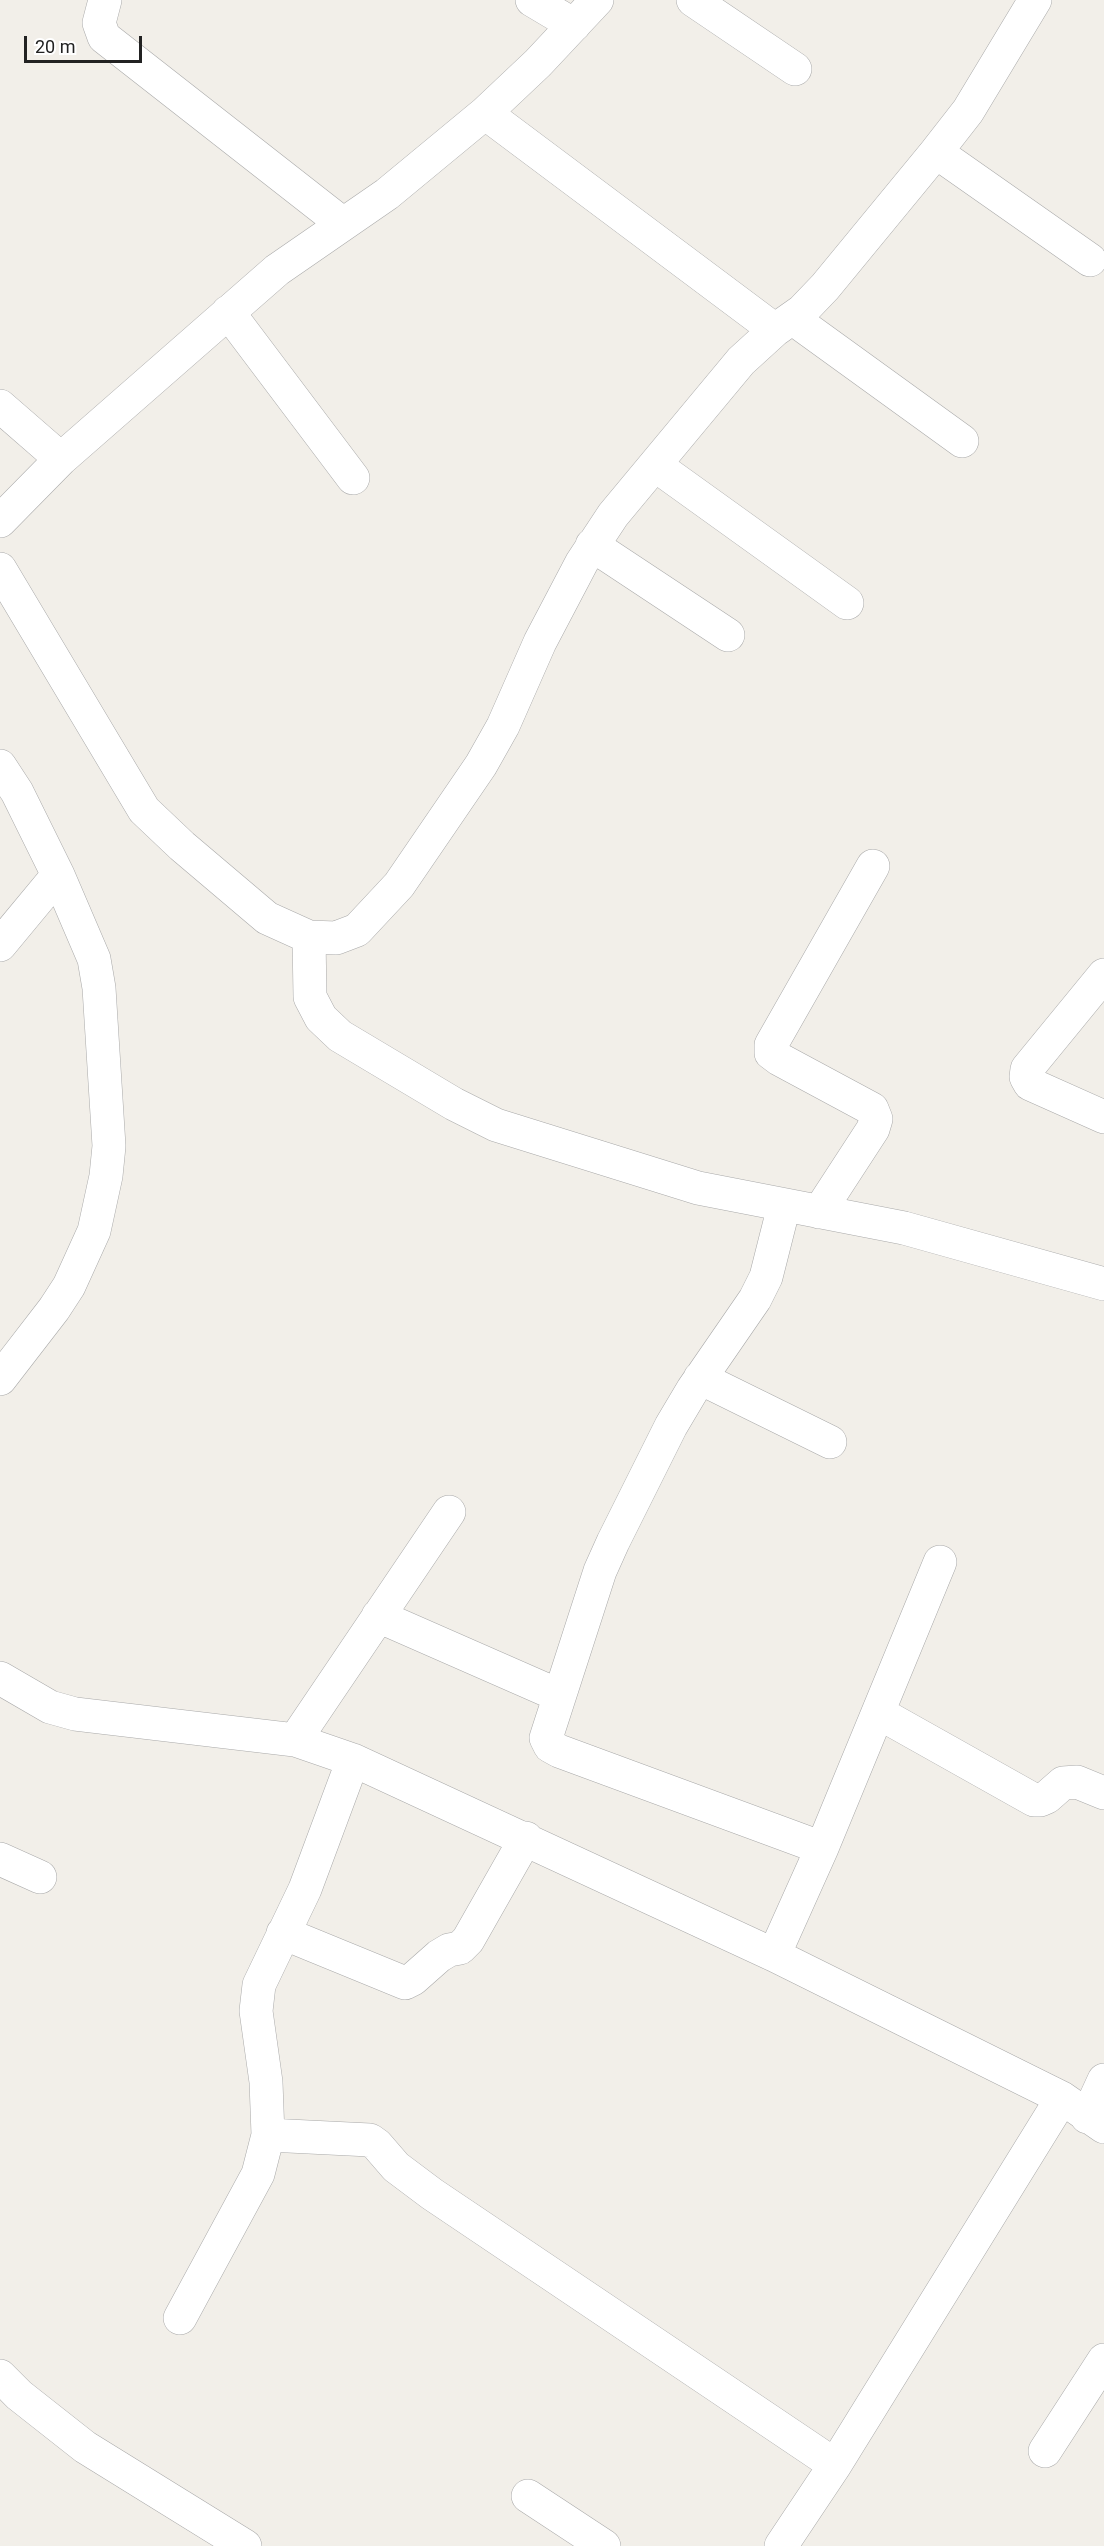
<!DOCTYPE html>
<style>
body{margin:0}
#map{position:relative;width:1104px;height:2546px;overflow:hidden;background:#f2efe9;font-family:Roboto,sans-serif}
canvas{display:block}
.scale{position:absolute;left:24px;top:36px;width:118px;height:27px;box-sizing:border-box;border:3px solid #222;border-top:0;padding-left:8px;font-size:18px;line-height:21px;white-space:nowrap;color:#222;-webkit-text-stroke:4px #fff;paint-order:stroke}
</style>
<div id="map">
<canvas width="1104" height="2546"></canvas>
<div class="scale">20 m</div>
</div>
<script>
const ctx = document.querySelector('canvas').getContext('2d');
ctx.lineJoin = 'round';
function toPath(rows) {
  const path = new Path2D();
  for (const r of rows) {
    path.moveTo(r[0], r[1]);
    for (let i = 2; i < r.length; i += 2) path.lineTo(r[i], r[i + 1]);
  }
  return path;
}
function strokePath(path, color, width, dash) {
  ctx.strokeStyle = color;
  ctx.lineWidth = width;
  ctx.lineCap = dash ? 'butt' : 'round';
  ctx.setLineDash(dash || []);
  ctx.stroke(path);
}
const minor = toPath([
 [105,0,99,23,104,37,343,224],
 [532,0,574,25],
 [693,0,795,69],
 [485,113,775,330],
 [936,152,1090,260],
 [228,312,353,478],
 [792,318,962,441],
 [0,406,61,459],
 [655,465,847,603],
 [0,521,61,459,277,270,387,194,485,113,538,63,597,0],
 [592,545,728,635],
 [0,569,144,810,182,846,267,918,309,937,336,938,357,930,399,885,481,765,503,726,540,642,582,562,613,515,741,361,775,330,802,311,825,287,936,152,968,111,1035,0],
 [0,766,17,792,58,875,94,959,99,988,109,1146,106,1176,94,1231,69,1286,54,1309,0,1379],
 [309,937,310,997,321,1018,340,1036,454,1104,496,1125,698,1188,904,1228,1104,1284],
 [0,945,58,875],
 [1104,975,1027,1069,1026,1077,1030,1084,1104,1117],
 [784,1206,766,1277,755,1299,693,1389,671,1426,613,1542,600,1571,546,1738,550,1746,559,1751,822,1848],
 [819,1212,873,1129,876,1119,872,1109,779,1059,771,1053,771,1045,873,866],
 [700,1378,830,1442],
 [378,1616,558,1695],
 [0,1678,50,1707,75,1714,295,1740,353,1760,774,1955,1062,2098,1104,2127],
 [879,1713,1034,1800,1040,1800,1047,1797,1063,1783,1077,1782,1104,1793],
 [295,1740,449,1512],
 [0,1859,40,1877],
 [283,1933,405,1983,413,1979,439,1956,449,1950,460,1948,468,1940,526,1838],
 [774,1955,822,1848,940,1562],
 [1087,2117,1104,2080],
 [268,2135,370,2140,377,2145,396,2167,432,2194,835,2465],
 [180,2318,258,2174,268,2135,266,2082,256,2011,259,1985,305,1889,353,1760],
 [0,2376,19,2395,85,2447,245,2546],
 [1045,2451,1104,2360],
 [528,2496,604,2546],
 [781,2546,835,2465,1062,2098]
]);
strokePath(minor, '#a9a9a9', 34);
strokePath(minor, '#fff', 33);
</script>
